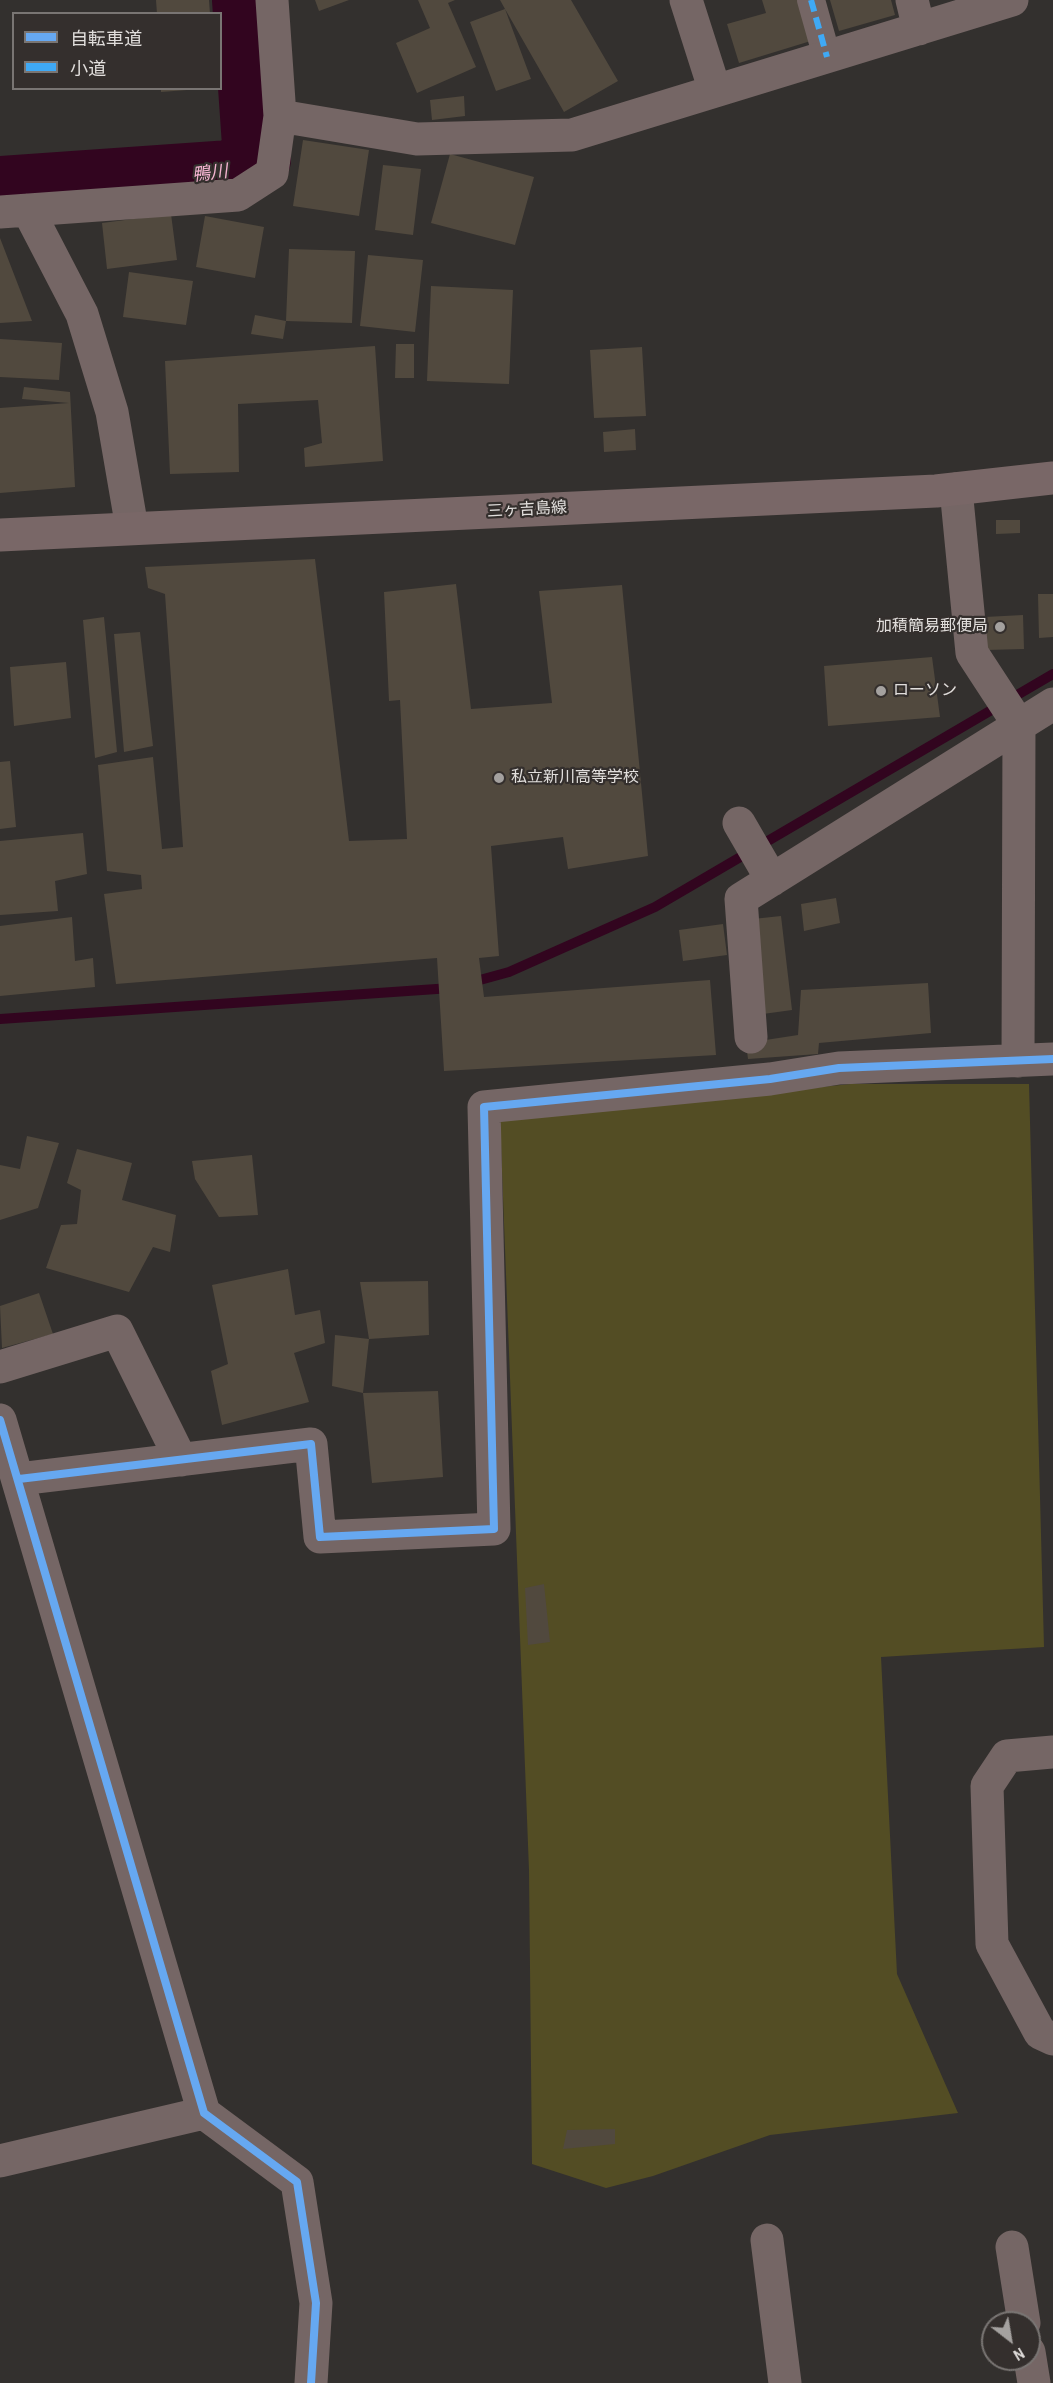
<!DOCTYPE html>
<meta charset="utf-8">
<style>
body{margin:0}
#map{position:relative;width:1053px;height:2383px;overflow:hidden;background:#33302e;font-family:"Archivo Narrow","Noto Sans JP",sans-serif}
canvas{display:block}
.legend{position:absolute;left:12px;top:12px;width:210px;height:78px;box-sizing:border-box;background:#342f2d;border:2px solid #797573;margin:0;padding:8px 10px;list-style:none;font-size:18px;color:#e1dedc}
.legend li{display:flex;align-items:center;gap:12px;height:30px}
.legend b{width:30px;border:2px solid #797573}
.north{position:absolute;left:981px;top:2311px;width:60px;height:60px;box-sizing:border-box;background:#342f2d;border:2px solid #797573;border-radius:50%;rotate:149deg;font-size:16px;font-weight:700;line-height:24px;text-align:center;color:#e1dedc}
.north::after{content:'';display:block;margin:auto;width:21px;height:27px;background:#a4a19f;clip-path:polygon(50% 0,100% 100%,50% 72%,0 100%)}
</style>
<div id="map">
<canvas width="1053" height="2383"></canvas>
<ul class="legend">
<li><b style="height:8px;background:#66a8f1"></b>自転車道</li>
<li><b style="height:8px;background:#3fa9f5"></b>小道</li>
</ul>
<div class="north">N</div>
</div>
<script>
const ctx = document.querySelector('canvas').getContext('2d');
ctx.lineJoin = 'round';
function fillPath(path, color) {
  ctx.fillStyle = color;
  ctx.fill(path, 'evenodd');
}
function toPath(rows) {
  const path = new Path2D();
  for (const r of rows) {
    path.moveTo(r[0], r[1]);
    for (let i = 2; i < r.length; i += 2) path.lineTo(r[i], r[i + 1]);
  }
  return path;
}
function strokePath(path, color, width, dash) {
  ctx.strokeStyle = color;
  ctx.lineWidth = width;
  ctx.lineCap = dash ? 'butt' : 'round';
  ctx.setLineDash(dash || []);
  ctx.stroke(path);
}
function drawText(font, color, halo, rows, align = 'center') {
  ctx.font = font + ' "Archivo Narrow","Noto Sans JP",sans-serif';
  ctx.lineWidth = 4.5;
  ctx.setLineDash([]);
  ctx.textBaseline = 'middle';
  ctx.strokeStyle = halo;
  ctx.fillStyle = color;
  for (const [text, x, y, turn = 0] of rows) {
    ctx.save();
    ctx.translate(x, y);
    ctx.rotate((+turn || 0) * Math.PI / 180);
    ctx.textAlign = isNaN(turn) ? turn : align;
    if (halo) ctx.strokeText(text, 0, 0);
    ctx.fillText(text, 0, 0);
    ctx.restore();
  }
}
fillPath(toPath([
 [851,1084,1029,1084,1044,1647,881,1657,897,1974,958,2113,770,2135,653,2176,606,2188,532,2164,529,1870,500,1119]
]), '#534d24');
strokePath(toPath([
 [469,983,509,972,655,907,1053,674],
 [0,1019,451,988]
]), '#32051f', 10);
strokePath(toPath([
 [0,190,231,174,257,159,246,0]
]), '#32051f', 68);
fillPath(toPath([
 [156,0,209,0,210,14,157,14],
 [315,0,349,0,319,11],
 [418,0,455,0,448,3,476,67,417,93,396,43,430,28],
 [500,0,571,0,618,81,564,112,505,9,531,79,496,91,470,22,505,9],
 [762,0,802,0,814,40,739,63,727,24,766,13],
 [830,0,891,0,895,15,839,31],
 [161,88,187,88,187,90,161,92],
 [464,96,465,116,432,120,430,100],
 [303,140,369,150,359,216,293,206],
 [450,154,534,177,515,245,431,223],
 [383,165,421,169,413,235,375,230],
 [171,214,177,260,107,269,102,223],
 [205,216,264,227,255,278,196,267],
 [0,238,32,321,0,323],
 [289,249,355,251,352,323,286,321,283,339,251,334,255,315,286,321],
 [368,255,423,260,415,332,360,326],
 [129,272,193,281,186,325,123,317],
 [431,286,513,290,509,384,427,381],
 [0,339,62,343,59,380,0,377],
 [396,344,414,344,414,378,395,378],
 [375,346,383,461,305,467,304,448,322,443,318,400,238,404,239,472,170,474,165,361],
 [642,347,646,416,594,418,590,350],
 [24,387,70,392,75,487,0,493,0,408,69,403,22,399],
 [635,429,636,450,604,452,603,432],
 [996,520,1020,520,1020,533,996,534],
 [315,559,349,841,407,839,400,700,389,701,384,592,456,584,471,709,552,703,539,591,622,585,648,856,568,869,563,837,491,846,499,956,479,958,484,997,710,980,716,1055,444,1071,437,958,116,984,104,894,142,889,141,875,107,871,98,765,153,757,162,849,183,847,165,594,148,588,145,567],
 [1038,594,1053,594,1053,637,1039,638],
 [1023,615,1024,649,986,650,985,617],
 [104,617,117,752,95,758,83,620],
 [140,632,153,746,124,752,114,634],
 [932,657,940,717,828,726,824,666],
 [66,662,71,718,14,726,10,667],
 [10,761,16,827,0,829,0,762],
 [83,833,87,874,55,881,58,911,0,915,0,841],
 [836,898,840,923,804,931,801,904],
 [781,916,792,1010,763,1014,753,919],
 [72,917,75,961,93,958,95,987,0,996,0,926],
 [723,924,727,955,683,961,679,930],
 [928,983,931,1033,819,1043,818,1054,748,1059,746,1043,798,1035,801,990],
 [27,1136,59,1143,38,1208,0,1220,0,1165,20,1169],
 [77,1149,132,1163,122,1200,176,1215,170,1252,153,1247,129,1292,46,1268,61,1225,77,1224,81,1190,67,1183],
 [252,1155,258,1215,219,1217,195,1179,192,1161],
 [288,1269,295,1315,320,1310,325,1343,294,1353,309,1402,222,1425,211,1371,228,1364,212,1285],
 [428,1281,429,1335,369,1339,363,1393,332,1386,335,1335,369,1339,360,1282],
 [39,1293,53,1334,2,1348,0,1306],
 [438,1391,443,1477,372,1483,363,1393],
 [544,1584,550,1642,528,1645,525,1588],
 [615,2129,615,2144,563,2149,567,2130]
]), '#51493e');
strokePath(toPath([
 [811,0,827,57]
]), '#756665', 28);
strokePath(toPath([
 [686,0,715,91],
 [912,0,919,29],
 [280,116,417,139,572,135,1012,0],
 [28,210,82,314,112,412,132,528],
 [0,212,238,195,272,173,280,116,272,0],
 [956,489,972,653,1019,725,1018,1061],
 [739,823,772,880],
 [751,1037,741,899,1053,704],
 [0,1367,117,1331,181,1460],
 [0,1420,204,2113,297,2182,316,2303,311,2383],
 [19,1479,311,1444,320,1537,494,1529,484,1107,770,1079,839,1068,1053,1059],
 [1053,1752,1007,1756,987,1786,992,1944,1040,2033,1053,2039],
 [0,2161,204,2113],
 [767,2240,785,2383],
 [1012,2247,1024,2323],
 [1029,2352,1034,2383]
]), '#756665', 33);
strokePath(toPath([
 [0,535,936,491,1053,478]
]), '#796767', 33);
strokePath(toPath([
 [811,0,827,57]
]), '#3fa9f5', 6, [12, 6]);
strokePath(toPath([
 [0,1420,204,2113,297,2182,316,2303,311,2383],
 [19,1479,311,1444,320,1537,494,1529,484,1107,770,1079,839,1068,1053,1059]
]), '#66a8f1', 8);
for (const [x, y, r, color] of [
 [1000,627,6,"#a4a19f"],
 [881,691,6,"#a4a19f"],
 [499,778,6,"#a4a19f"]
]) {
  const dot = new Path2D();
  dot.arc(x, y, r, 0, 2 * Math.PI);
  ctx.fillStyle = color;
  ctx.fill(dot);
  strokePath(dot, '#342f2d', 2);
}
drawText('16px', '#e1dedc', '#342f2d', [
 ["三ヶ吉島線",527,510,-3]
]);
drawText('16px', '#e1dedc', '#342f2d', [
 ["加積簡易郵便局",988,627,"right"],
 ["ローソン",893,691],
 ["私立新川高等学校",511,778]
], 'left');
drawText('italic 18px', '#f3b3d0', '#342f2d', [
 ["鴨川",210,174,-7]
]);
</script>
